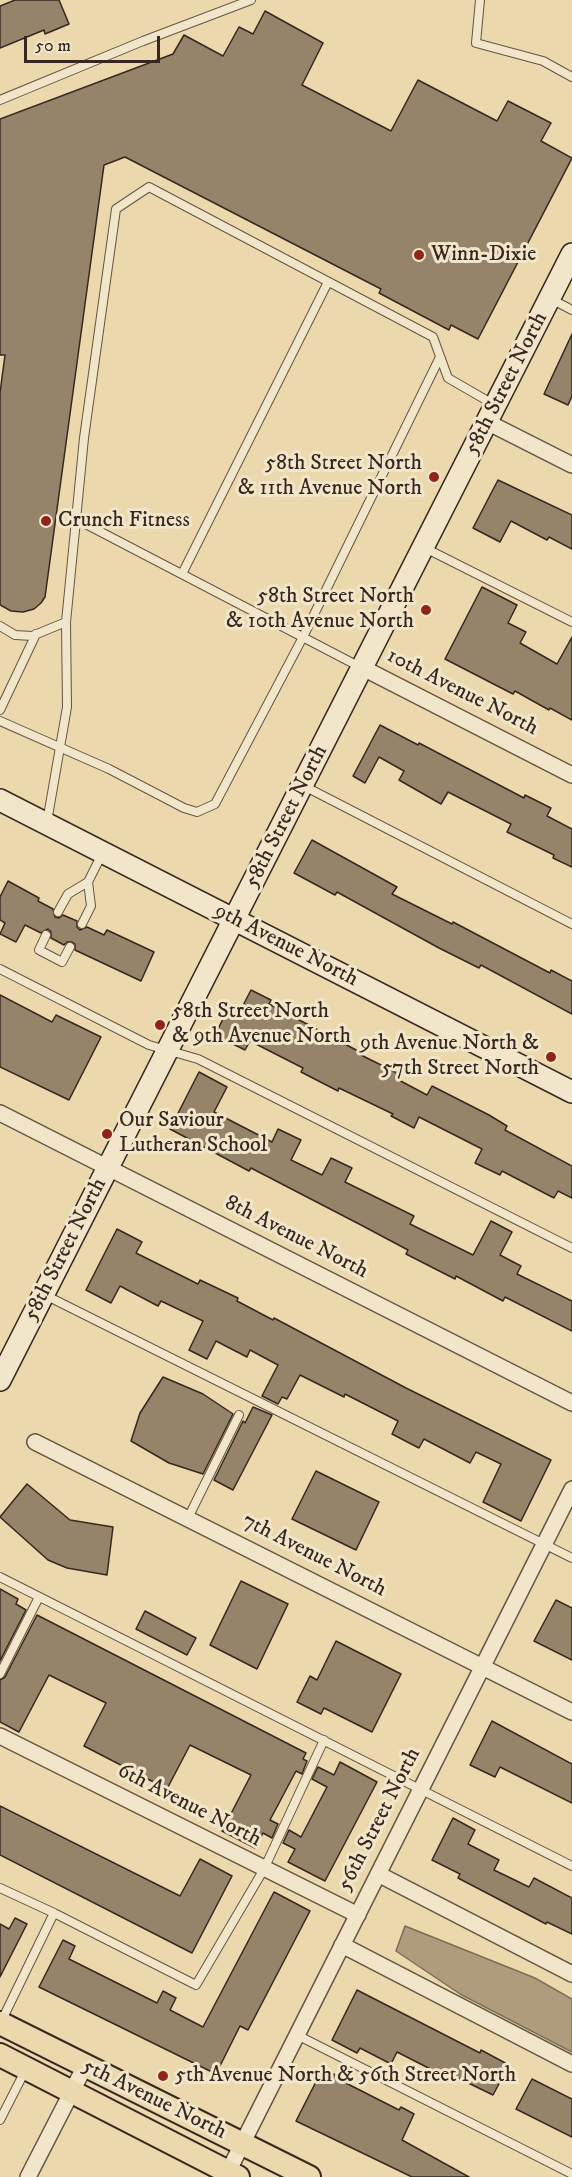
<!DOCTYPE html>
<style>
body{margin:0}
#map{position:relative;width:572px;height:2177px;overflow:hidden;background:#ebd9ad;font-family:"IM FELL DW Pica",serif}
canvas{display:block}
.scale{position:absolute;left:24px;top:36px;width:136px;height:27px;box-sizing:border-box;border:3px solid #382720;border-top:0;padding-left:8px;font-size:18px;line-height:21px;white-space:nowrap;color:#382720;-webkit-text-stroke:4px #f2e6ca;paint-order:stroke}
</style>
<div id="map">
<canvas width="572" height="2177"></canvas>
<div class="scale">50 m</div>
</div>
<script>
const ctx = document.querySelector('canvas').getContext('2d');
ctx.lineJoin = 'round';
function fillPath(path, color) {
  ctx.fillStyle = color;
  ctx.fill(path, 'evenodd');
}
function toPath(rows) {
  const path = new Path2D();
  for (const r of rows) {
    path.moveTo(r[0], r[1]);
    for (let i = 2; i < r.length; i += 2) path.lineTo(r[i], r[i + 1]);
  }
  return path;
}
function strokePath(path, color, width, dash) {
  ctx.strokeStyle = color;
  ctx.lineWidth = width;
  ctx.lineCap = dash ? 'butt' : 'round';
  ctx.setLineDash(dash || []);
  ctx.stroke(path);
}
function drawText(font, color, halo, rows, align = 'center') {
  ctx.font = font + ' "IM FELL DW Pica",serif';
  ctx.lineWidth = 6;
  ctx.setLineDash([]);
  ctx.textBaseline = 'middle';
  ctx.strokeStyle = halo;
  ctx.fillStyle = color;
  for (const [text, x, y, turn = 0] of rows) {
    ctx.save();
    ctx.translate(x, y);
    ctx.rotate((+turn || 0) * Math.PI / 180);
    ctx.textAlign = isNaN(turn) ? turn : align;
    if (halo) ctx.strokeText(text, 0, 0);
    ctx.fillText(text, 0, 0);
    ctx.restore();
  }
}
const water = toPath([
 [405,1926,535,1978,572,1999,572,2052,460,1994,396,1951,405,1926]
]);
fillPath(water, '#ae9c7d');
strokePath(water, '#7f6d58', 1.5);
const building = toPath([
 [15,0,59,0,69,24,45,34,44,30,0,48,0,6,15,0],
 [265,11,323,43,302,85,391,131,418,80,497,121,508,101,551,123,541,141,572,158,478,339,451,325,449,330,379,293,381,289,125,157,104,165,45,597,41,603,34,609,23,612,11,611,0,605,0,393,5,355,0,355,0,119,173,54,184,35,223,56,239,27,253,34,265,11],
 [572,334,572,396,568,405,544,394,572,334],
 [498,480,572,515,572,549,549,537,547,540,511,521,500,542,473,528,498,480],
 [482,587,517,605,508,623,526,632,520,643,557,664,572,637,572,720,550,708,549,710,515,691,513,694,445,659,482,587],
 [380,725,418,745,419,743,524,798,525,795,551,808,547,816,572,829,572,867,553,858,554,855,507,832,511,824,448,792,441,804,399,780,404,771,379,757,365,783,353,776,380,725],
 [312,840,397,887,392,894,452,924,453,922,550,973,551,970,572,981,572,1014,481,965,479,968,439,948,337,892,335,895,294,873,312,840],
 [8,881,39,898,38,901,53,909,55,917,59,918,63,915,77,921,77,927,80,930,87,927,104,935,107,930,154,952,141,981,75,950,75,944,72,942,67,942,64,945,51,938,51,932,48,929,41,933,25,925,16,942,0,934,5,923,0,920,0,897,8,881],
 [251,990,271,1000,269,1004,358,1051,357,1053,397,1073,395,1078,427,1095,432,1086,489,1115,507,1126,505,1130,572,1166,572,1198,558,1191,554,1198,502,1171,500,1175,475,1163,482,1149,419,1117,414,1128,391,1116,393,1114,339,1088,338,1091,301,1072,303,1068,250,1041,245,1050,215,1035,228,1009,238,1015,251,990],
 [0,995,52,1022,56,1015,101,1037,69,1100,0,1067,0,995],
 [199,1072,227,1087,214,1112,272,1142,278,1129,301,1140,291,1160,322,1175,331,1158,352,1168,345,1182,414,1216,410,1224,473,1255,491,1221,512,1232,500,1255,521,1266,517,1274,572,1301,572,1331,505,1297,503,1301,456,1276,455,1279,406,1254,408,1250,361,1225,251,1168,249,1171,170,1129,199,1072],
 [117,1229,142,1242,136,1253,198,1284,200,1280,238,1298,237,1301,273,1320,274,1318,406,1388,551,1460,521,1521,483,1502,501,1464,476,1452,470,1463,424,1439,419,1448,392,1434,398,1421,345,1394,344,1397,300,1375,287,1399,282,1397,278,1404,262,1396,278,1365,250,1350,247,1357,216,1341,207,1359,189,1350,203,1321,161,1301,158,1306,120,1286,111,1303,86,1290,117,1229],
 [163,1377,203,1394,233,1414,203,1474,169,1463,131,1441,140,1413,163,1377],
 [253,1407,272,1415,233,1490,214,1480,243,1421,245,1423,253,1407],
 [316,1471,379,1502,356,1550,292,1519,316,1471],
 [27,1484,70,1520,113,1527,107,1575,67,1568,48,1560,0,1517,27,1484],
 [241,1581,288,1604,257,1669,210,1645,241,1581],
 [0,1589,18,1599,16,1604,26,1610,0,1661,0,1589],
 [556,1600,572,1608,572,1660,534,1641,556,1600],
 [145,1611,196,1638,187,1655,136,1629,145,1611],
 [37,1615,306,1753,303,1759,307,1761,302,1774,296,1771,270,1820,278,1824,272,1838,263,1833,255,1848,222,1831,251,1775,190,1745,167,1789,84,1746,106,1703,49,1675,19,1732,0,1722,0,1680,5,1677,37,1615],
 [336,1641,401,1674,372,1732,324,1708,321,1714,297,1702,310,1676,317,1680,336,1641],
 [492,1721,572,1764,572,1803,500,1767,495,1777,470,1765,492,1721],
 [340,1762,377,1782,325,1881,288,1862,295,1849,283,1843,289,1830,301,1837,327,1787,312,1779,318,1767,334,1775,340,1762],
 [0,1806,180,1896,200,1859,232,1876,192,1953,0,1855,0,1806],
 [453,1818,475,1830,468,1844,499,1860,494,1870,529,1887,534,1878,572,1898,572,1934,547,1922,546,1924,458,1878,460,1874,432,1860,453,1818],
 [274,1892,310,1911,248,2030,240,2026,216,2074,39,1987,63,1940,75,1946,69,1959,157,2003,163,1991,176,1998,170,2010,203,2027,274,1892],
 [15,1918,27,1924,0,1977,0,1924,9,1929,15,1918],
 [357,1990,480,2053,481,2050,509,2065,493,2095,458,2078,456,2082,397,2052,391,2064,360,2048,357,2053,332,2040,357,1990],
 [323,2068,337,2076,336,2078,399,2110,401,2107,414,2114,402,2140,469,2177,412,2177,296,2121,323,2068],
 [532,2079,572,2099,572,2137,516,2109,532,2079]
]);
fillPath(building, '#958469');
strokePath(building, '#382720', 1.5);
const lane = toPath([
 [480,0,476,43,543,61,572,77],
 [0,100,143,41,251,0],
 [551,299,572,310],
 [76,519,362,668],
 [425,548,572,622],
 [182,574,328,282],
 [0,626,15,635,32,636,66,622],
 [0,710,36,634],
 [0,721,109,769,184,808,197,812,215,804,303,637,440,357],
 [304,786,572,924],
 [47,822,67,707,66,622,84,438,116,209,149,187,433,337,448,378,493,404],
 [88,882,102,854],
 [58,912,68,894,88,882,91,906,82,924],
 [46,935,39,950,62,962,70,947],
 [0,969,149,1045,198,1059,572,1248],
 [45,1295,572,1558],
 [188,1518,239,1415],
 [0,1577,572,1866],
 [0,1674,39,1597],
 [0,1888,54,1913,196,1985,264,1869,324,1740],
 [1,2022,54,1913],
 [297,2035,572,2174],
 [0,2120,25,2071]
]);
const street = toPath([
 [487,422,572,465],
 [363,668,572,775],
 [0,1113,572,1403],
 [35,1442,572,1712],
 [0,1736,358,1915],
 [378,1874,572,1974],
 [342,1945,572,2064],
 [228,2172,572,1489],
 [28,2177,85,2066]
]);
const secondary = toPath([
 [0,800,572,1092],
 [0,1380,572,254]
]);
const primary = toPath([
 [0,2023,309,2177],
 [0,2055,238,2177]
]);
strokePath(lane, '#655443', 10);
strokePath(street, '#655443', 18);
strokePath(secondary, '#382720', 24);
strokePath(primary, '#382720', 26);
strokePath(lane, '#f2e6ca', 8);
strokePath(street, '#f2e6ca', 15);
strokePath(secondary, '#f2e6ca', 21);
strokePath(primary, '#ebd9ad', 22);
for (const [x, y, r, color] of [
 [419,255,6,"#8f2418"],
 [434,477,6,"#8f2418"],
 [46,521,6,"#8f2418"],
 [426,610,6,"#8f2418"],
 [160,1025,6,"#8f2418"],
 [551,1057,6,"#8f2418"],
 [107,1134,6,"#8f2418"],
 [163,2076,6,"#8f2418"]
]) {
  const dot = new Path2D();
  dot.arc(x, y, r, 0, 2 * Math.PI);
  ctx.fillStyle = color;
  ctx.fill(dot);
  strokePath(dot, '#f2e6ca', 2);
}
drawText('22px', '#382720', '#f2e6ca', [
 ["Winn-Dixie",431,255],
 ["58th Street North",422,464,"right"],
 ["& 11th Avenue North",422,489,"right"],
 ["Crunch Fitness",58,521],
 ["58th Street North",414,597,"right"],
 ["& 10th Avenue North",414,622,"right"],
 ["58th Street North",172,1012],
 ["& 9th Avenue North",172,1037],
 ["9th Avenue North &",539,1044,"right"],
 ["57th Street North",539,1069,"right"],
 ["Our Saviour",119,1121],
 ["Lutheran School",119,1146],
 ["5th Avenue North & 56th Street North",175,2076]
], 'left');
drawText('22px', '#382720', '#f2e6ca', [
 ["58th Street North",507,384,-63],
 ["10th Avenue North",462,693,27],
 ["58th Street North",287,817,-63],
 ["9th Avenue North",286,946,27],
 ["8th Avenue North",296,1238,27],
 ["58th Street North",66,1250,-63],
 ["7th Avenue North",314,1556,27],
 ["6th Avenue North",189,1806,27],
 ["56th Street North",380,1820,-63],
 ["5th Avenue North",154,2100,26]
]);
</script>
